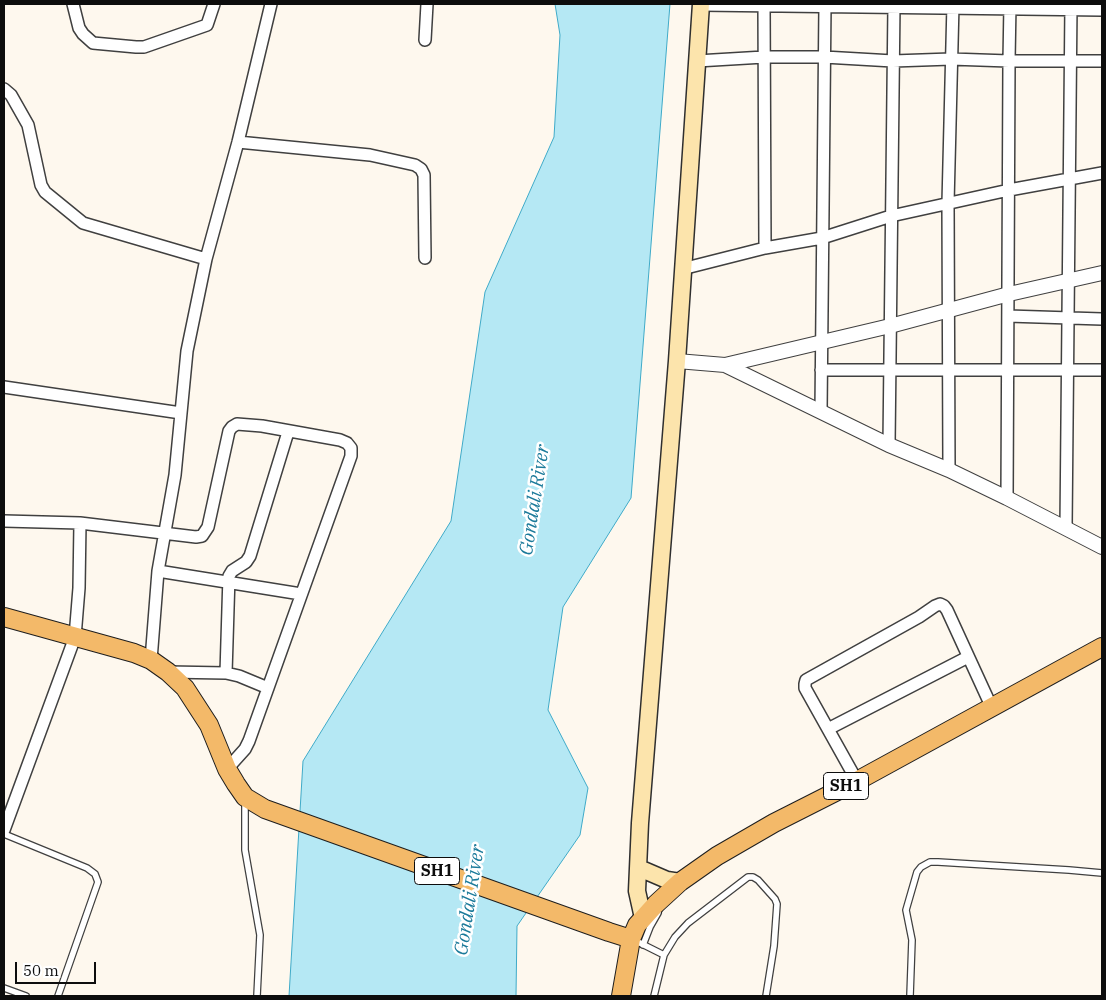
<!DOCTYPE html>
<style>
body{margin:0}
#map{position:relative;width:1106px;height:1000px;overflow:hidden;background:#fef8ee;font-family:"IBM Plex Serif",serif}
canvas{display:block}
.frame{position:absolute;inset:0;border:5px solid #0d0d0d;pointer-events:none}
.scale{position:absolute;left:15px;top:962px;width:81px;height:22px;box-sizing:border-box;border:2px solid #0d0d0d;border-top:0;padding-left:6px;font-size:15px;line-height:18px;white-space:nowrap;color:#0d0d0d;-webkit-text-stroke:4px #fff;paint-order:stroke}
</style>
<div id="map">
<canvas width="1106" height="1000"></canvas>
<div class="frame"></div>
<div class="scale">50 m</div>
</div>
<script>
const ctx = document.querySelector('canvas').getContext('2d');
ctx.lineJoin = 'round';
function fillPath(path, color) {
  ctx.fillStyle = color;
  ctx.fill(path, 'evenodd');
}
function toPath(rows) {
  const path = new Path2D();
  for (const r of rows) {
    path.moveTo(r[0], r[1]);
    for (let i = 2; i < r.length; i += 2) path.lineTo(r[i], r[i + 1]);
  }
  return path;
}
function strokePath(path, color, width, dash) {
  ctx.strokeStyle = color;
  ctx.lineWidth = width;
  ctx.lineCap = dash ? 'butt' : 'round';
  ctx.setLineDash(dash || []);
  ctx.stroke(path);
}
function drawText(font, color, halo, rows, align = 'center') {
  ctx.font = font + ' "IBM Plex Serif",serif';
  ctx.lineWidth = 5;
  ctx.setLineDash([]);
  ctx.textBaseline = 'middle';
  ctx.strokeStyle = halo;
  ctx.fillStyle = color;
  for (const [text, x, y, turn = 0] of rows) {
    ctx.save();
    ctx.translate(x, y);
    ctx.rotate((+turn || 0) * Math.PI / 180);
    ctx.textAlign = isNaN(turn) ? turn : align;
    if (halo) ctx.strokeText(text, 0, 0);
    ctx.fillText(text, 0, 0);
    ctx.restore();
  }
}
const water = toPath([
 [555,4,670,4,631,498,563,607,548,710,588,788,580,835,517,926,516,996,289,996,303,761,451,521,485,292,554,137,560,35,555,4]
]);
fillPath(water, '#b5e8f4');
strokePath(water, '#3faac8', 1);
const service = toPath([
 [245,801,245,850,260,935,257,996],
 [4,834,87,868,95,874,98,882,58,996],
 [632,939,664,955],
 [643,945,650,927,658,913],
 [4,988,26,996],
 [654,996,664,955,675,937,688,923,748,877,753,877,758,880,775,899,777,904,774,946,766,996],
 [910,996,912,940,906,910,917,872,921,867,930,862,938,862,1069,870,1102,873]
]);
const minor = toPath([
 [73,4,79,28,83,34,93,43,136,47,144,47,207,25,214,4],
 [764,4,765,248],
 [701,5,1102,10],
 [425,40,427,4],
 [697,61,764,57,824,57,893,61,951,59,1009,61,1102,61],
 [4,89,11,95,28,125,41,185,45,192,83,223,206,259],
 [238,142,370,155,415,165,421,169,424,175,425,258],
 [682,269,765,248,822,238,891,216,1009,190,1102,173],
 [1008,316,1102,319],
 [821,370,1102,370],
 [4,387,181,413],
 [821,411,825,4],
 [889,445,894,4],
 [949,470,948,203,953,4],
 [1007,498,1009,61,1010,4],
 [4,521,80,523,196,537,202,536,208,527,229,431,232,427,237,424,262,426,340,440,347,443,351,448,351,456,249,741,245,749,227,769],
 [1066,528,1071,4],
 [158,571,301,594],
 [151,660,158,571,175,475,187,351,206,259,238,142,271,4],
 [168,672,226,673,239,676,268,688],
 [226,673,229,576,232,571,246,562,250,556,288,432],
 [828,729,968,657],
 [857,781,805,688,805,684,806,680,919,617,935,606,940,604,944,606,947,610,992,708],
 [4,830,75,637,79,588,80,523]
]);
const tertiary = toPath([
 [677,361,725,365,889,445,949,470,1007,498,1102,547],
 [725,365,890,326,1009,294,1102,273]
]);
const secondary = toPath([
 [639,868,667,880,680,882],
 [643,918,637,891,640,823,677,361,701,4]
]);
const primary = toPath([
 [4,617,134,653,151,660,168,672,185,688,209,725,227,769,236,784,245,797,265,809,609,932,631,939,637,925,656,904,680,882,717,856,774,823,857,781,1102,647],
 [621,996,631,939]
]);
strokePath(service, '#404040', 8);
strokePath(minor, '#404040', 14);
strokePath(tertiary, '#404040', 16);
strokePath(secondary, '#2f2f2f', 19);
strokePath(primary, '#1e1e1e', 20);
strokePath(service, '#fff', 5.5);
strokePath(minor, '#fff', 11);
strokePath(tertiary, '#fff', 14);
strokePath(secondary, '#fce4ac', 16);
strokePath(primary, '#f3b969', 18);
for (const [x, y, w] of [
 [846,786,45],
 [437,871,45]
]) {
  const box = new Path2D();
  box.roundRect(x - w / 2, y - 13.5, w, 27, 4);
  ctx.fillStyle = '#fff';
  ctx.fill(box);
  strokePath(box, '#0d0d0d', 1);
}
drawText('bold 16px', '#0d0d0d', null, [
 ["SH1",846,786],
 ["SH1",437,871]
]);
drawText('italic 19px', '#1b7a9a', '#fff', [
 ["Gondali River",535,500,-81],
 ["Gondali River",470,900,-81]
]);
</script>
